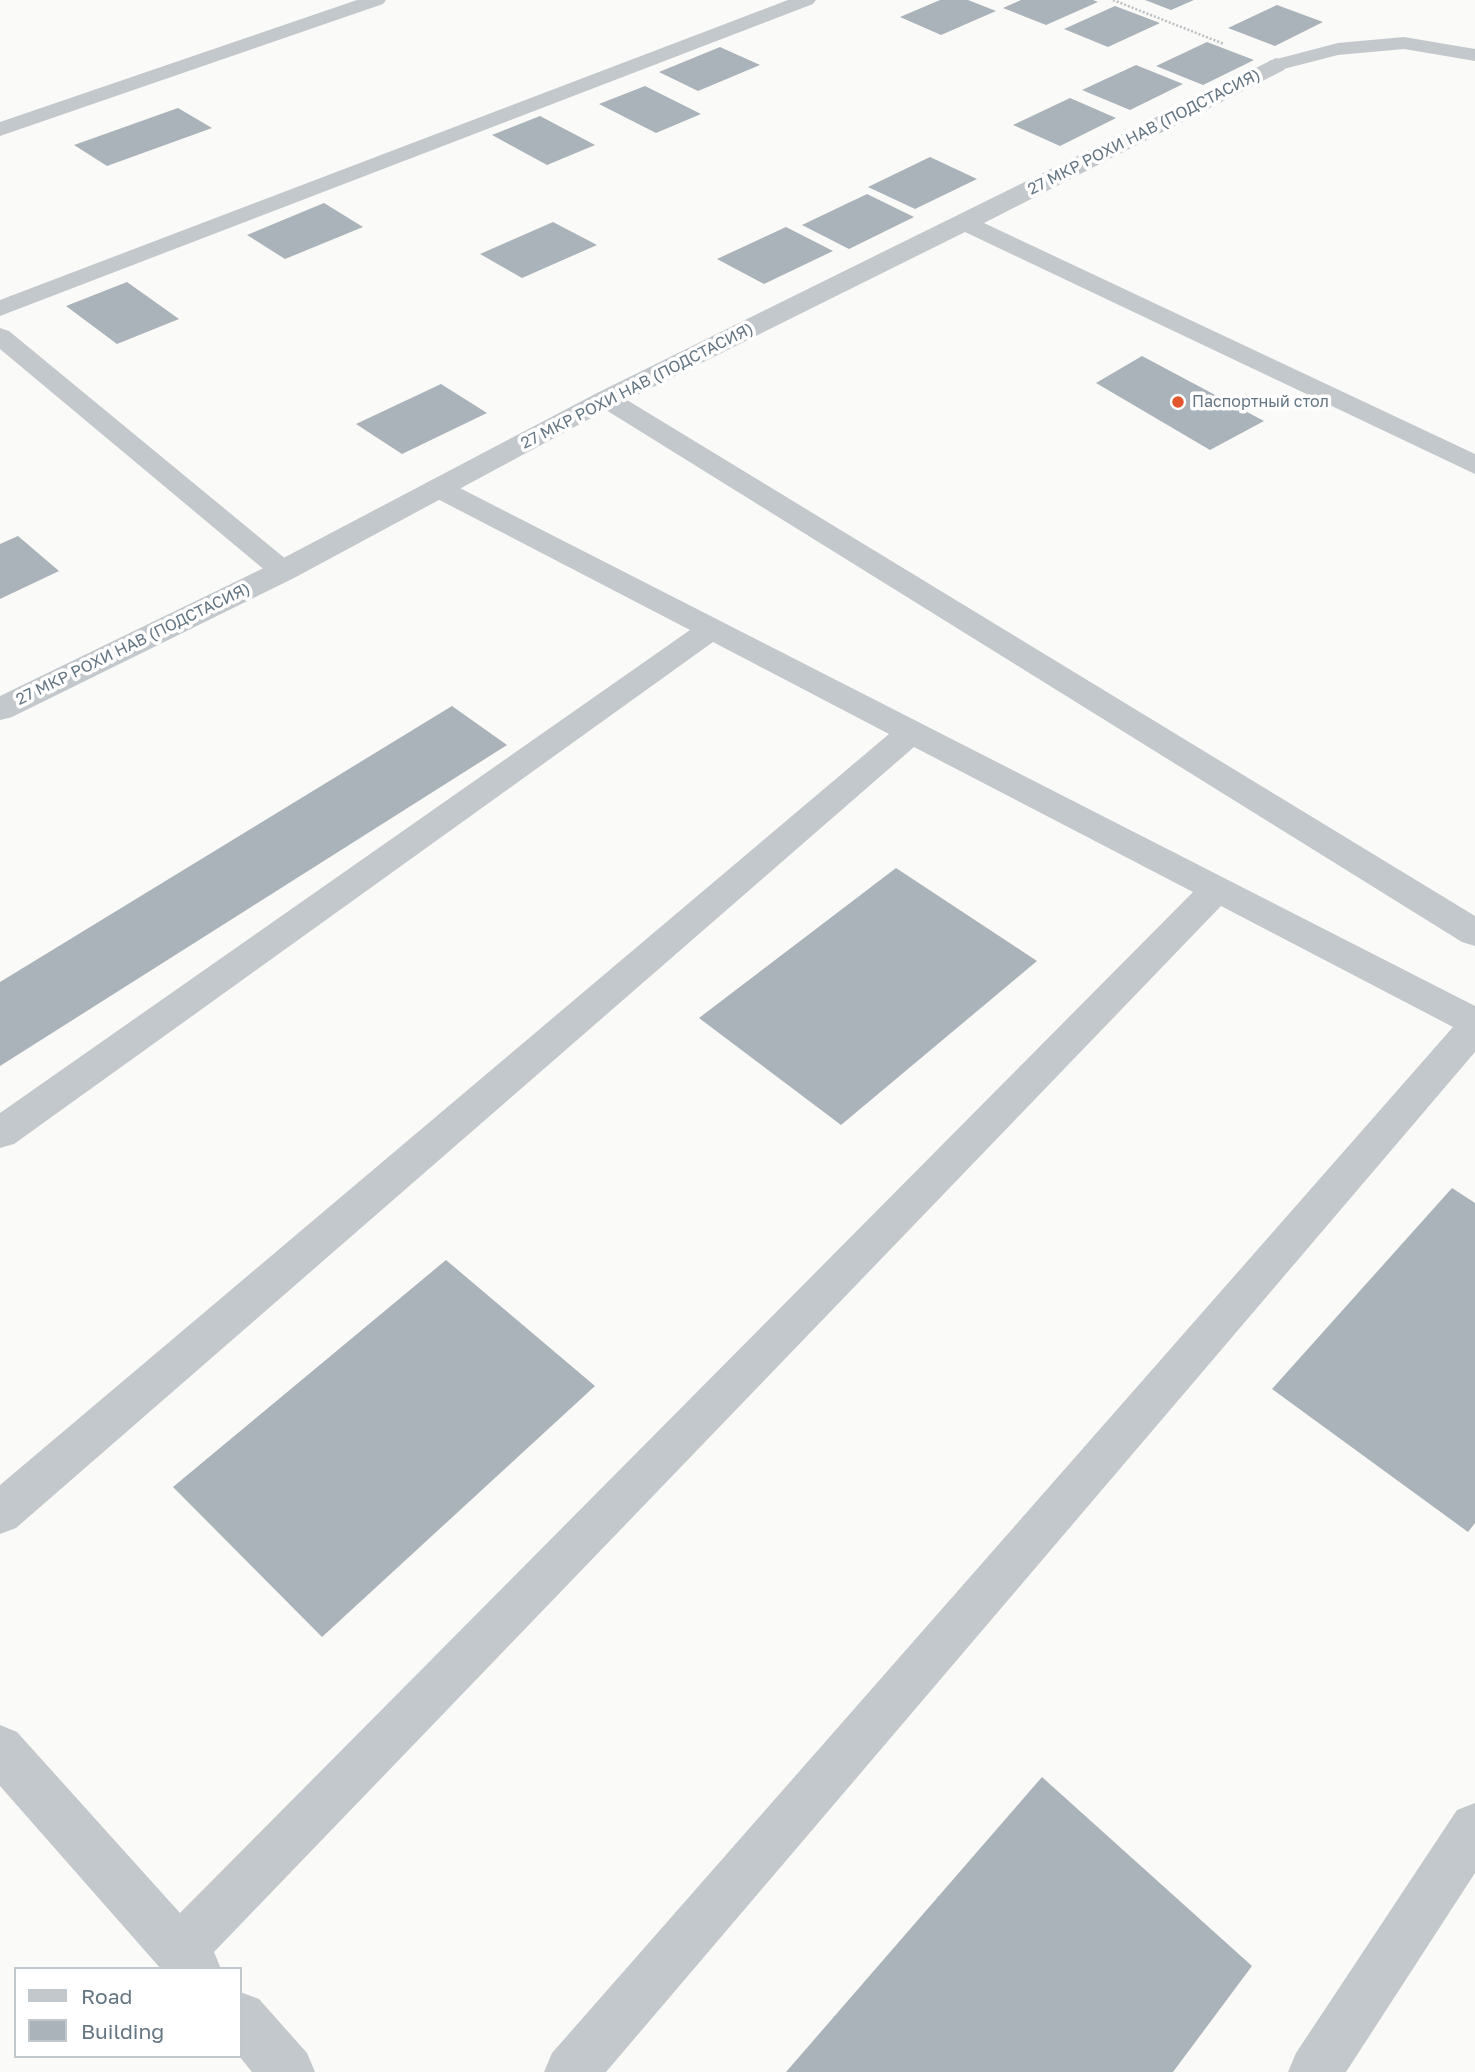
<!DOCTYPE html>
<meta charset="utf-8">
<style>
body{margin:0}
#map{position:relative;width:1475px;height:2072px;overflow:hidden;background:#fafaf8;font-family:"Golos Text",sans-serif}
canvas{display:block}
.legend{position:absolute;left:14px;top:1967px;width:228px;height:91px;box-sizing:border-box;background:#fff;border:2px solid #c1c8cd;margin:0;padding:9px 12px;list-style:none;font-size:21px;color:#657683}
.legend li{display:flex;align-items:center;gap:14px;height:35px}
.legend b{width:35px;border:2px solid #c1c8cd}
</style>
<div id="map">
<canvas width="1475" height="2072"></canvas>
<ul class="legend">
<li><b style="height:9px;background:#c3c8cc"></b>Road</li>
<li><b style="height:19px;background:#aab3b9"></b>Building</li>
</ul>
</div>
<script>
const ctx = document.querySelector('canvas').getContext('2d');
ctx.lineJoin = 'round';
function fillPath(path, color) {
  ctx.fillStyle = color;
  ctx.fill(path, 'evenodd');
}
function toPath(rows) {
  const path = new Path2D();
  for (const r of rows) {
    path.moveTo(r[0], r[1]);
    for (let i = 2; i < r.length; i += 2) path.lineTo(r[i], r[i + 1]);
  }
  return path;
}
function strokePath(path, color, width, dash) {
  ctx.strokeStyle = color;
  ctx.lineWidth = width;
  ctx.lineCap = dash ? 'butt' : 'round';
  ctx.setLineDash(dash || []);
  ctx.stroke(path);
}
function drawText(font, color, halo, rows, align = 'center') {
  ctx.font = font + ' "Golos Text",sans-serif';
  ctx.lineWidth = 7;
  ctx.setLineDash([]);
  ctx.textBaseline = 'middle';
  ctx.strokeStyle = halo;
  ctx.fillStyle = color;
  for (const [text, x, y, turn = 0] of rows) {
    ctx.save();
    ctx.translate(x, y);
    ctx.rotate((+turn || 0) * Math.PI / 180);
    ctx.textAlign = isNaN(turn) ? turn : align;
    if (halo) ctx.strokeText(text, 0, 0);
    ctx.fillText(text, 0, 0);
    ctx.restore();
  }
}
fillPath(toPath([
 [940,0,968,0,996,11,941,35,900,17],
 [1021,0,1093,0,1098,2,1046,25,1003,8],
 [1145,0,1194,0,1171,10],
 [1277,5,1323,22,1275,46,1228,28],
 [1115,6,1160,23,1108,47,1064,29],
 [1207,42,1254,60,1203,85,1156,66],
 [720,47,760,65,698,91,659,72],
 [1136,65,1183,84,1130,110,1082,90],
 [645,86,701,114,656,133,599,104],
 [1070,98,1116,118,1060,146,1013,125],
 [178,108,212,128,107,166,74,145],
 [540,116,595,145,547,165,492,135],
 [930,157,977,179,915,209,868,187],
 [867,194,914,217,849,249,802,225],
 [324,203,363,227,285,259,247,235],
 [553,222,597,245,522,278,480,254],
 [786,227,833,251,764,284,717,259],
 [127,282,179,319,117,344,66,306],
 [1142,356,1264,421,1210,450,1096,383],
 [441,384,487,413,402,454,356,424],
 [18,536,59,571,0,599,0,544],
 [452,706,507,745,0,1066,0,982],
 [896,868,1037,961,841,1125,699,1018],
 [1452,1188,1475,1203,1475,1523,1468,1532,1272,1389],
 [446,1260,595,1386,322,1637,173,1487],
 [1042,1777,1252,1966,1173,2072,786,2072]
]), '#aab3b9');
strokePath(toPath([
 [1113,0,1224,44]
]), '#bbbfc2', 2.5, [2, 2]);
fillPath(toPath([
 [357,0,386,0,383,4,0,136,0,122,357,0],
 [788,0,816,0,813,4,0,316,0,300,788,0],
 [1404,37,1475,49,1475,61,1404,49,1338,55,1276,71,1269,69,1266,65,1269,61,1338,43,1404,37],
 [0,328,9,331,293,565,298,571,293,577,283,580,273,577,0,349,0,328],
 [438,480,448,482,1475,1006,1475,1052,606,2072,544,2072,552,2053,1453,1027,1221,906,214,1952,221,1969,161,1969,0,1786,0,1725,17,1732,180,1913,1193,892,914,747,16,1528,0,1534,0,1485,889,734,713,642,14,1144,0,1148,0,1113,690,630,428,494,424,488,428,482,438,480],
 [1475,1803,1475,1873,1346,2072,1288,2072,1296,2053,1457,1810,1475,1803],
 [240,1992,259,1999,307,2053,315,2072,252,2072,239,2056,240,1992]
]), '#c3c8cc');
fillPath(toPath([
 [1276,58,1284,60,1287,65,1284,70,984,223,1475,454,1475,474,965,232,627,400,1475,916,1475,946,1462,942,606,410,294,578,12,717,0,720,0,696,272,564,597,393,1276,58]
]), '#c3c8cc');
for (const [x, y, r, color] of [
 [1178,402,7,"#e4572e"]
]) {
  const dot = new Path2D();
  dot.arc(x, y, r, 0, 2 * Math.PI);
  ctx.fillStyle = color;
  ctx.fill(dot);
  strokePath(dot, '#fff', 2.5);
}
drawText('16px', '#657683', '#fff', [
 ["27 МКР РОХИ НАВ (ПОДСТАСИЯ)",1144,132,-27],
 ["27 МКР РОХИ НАВ (ПОДСТАСИЯ)",637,386,-27],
 ["27 МКР РОХИ НАВ (ПОДСТАСИЯ)",133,644,-26]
]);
drawText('16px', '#657683', '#fff', [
 ["Паспортный стол",1192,402]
], 'left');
</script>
